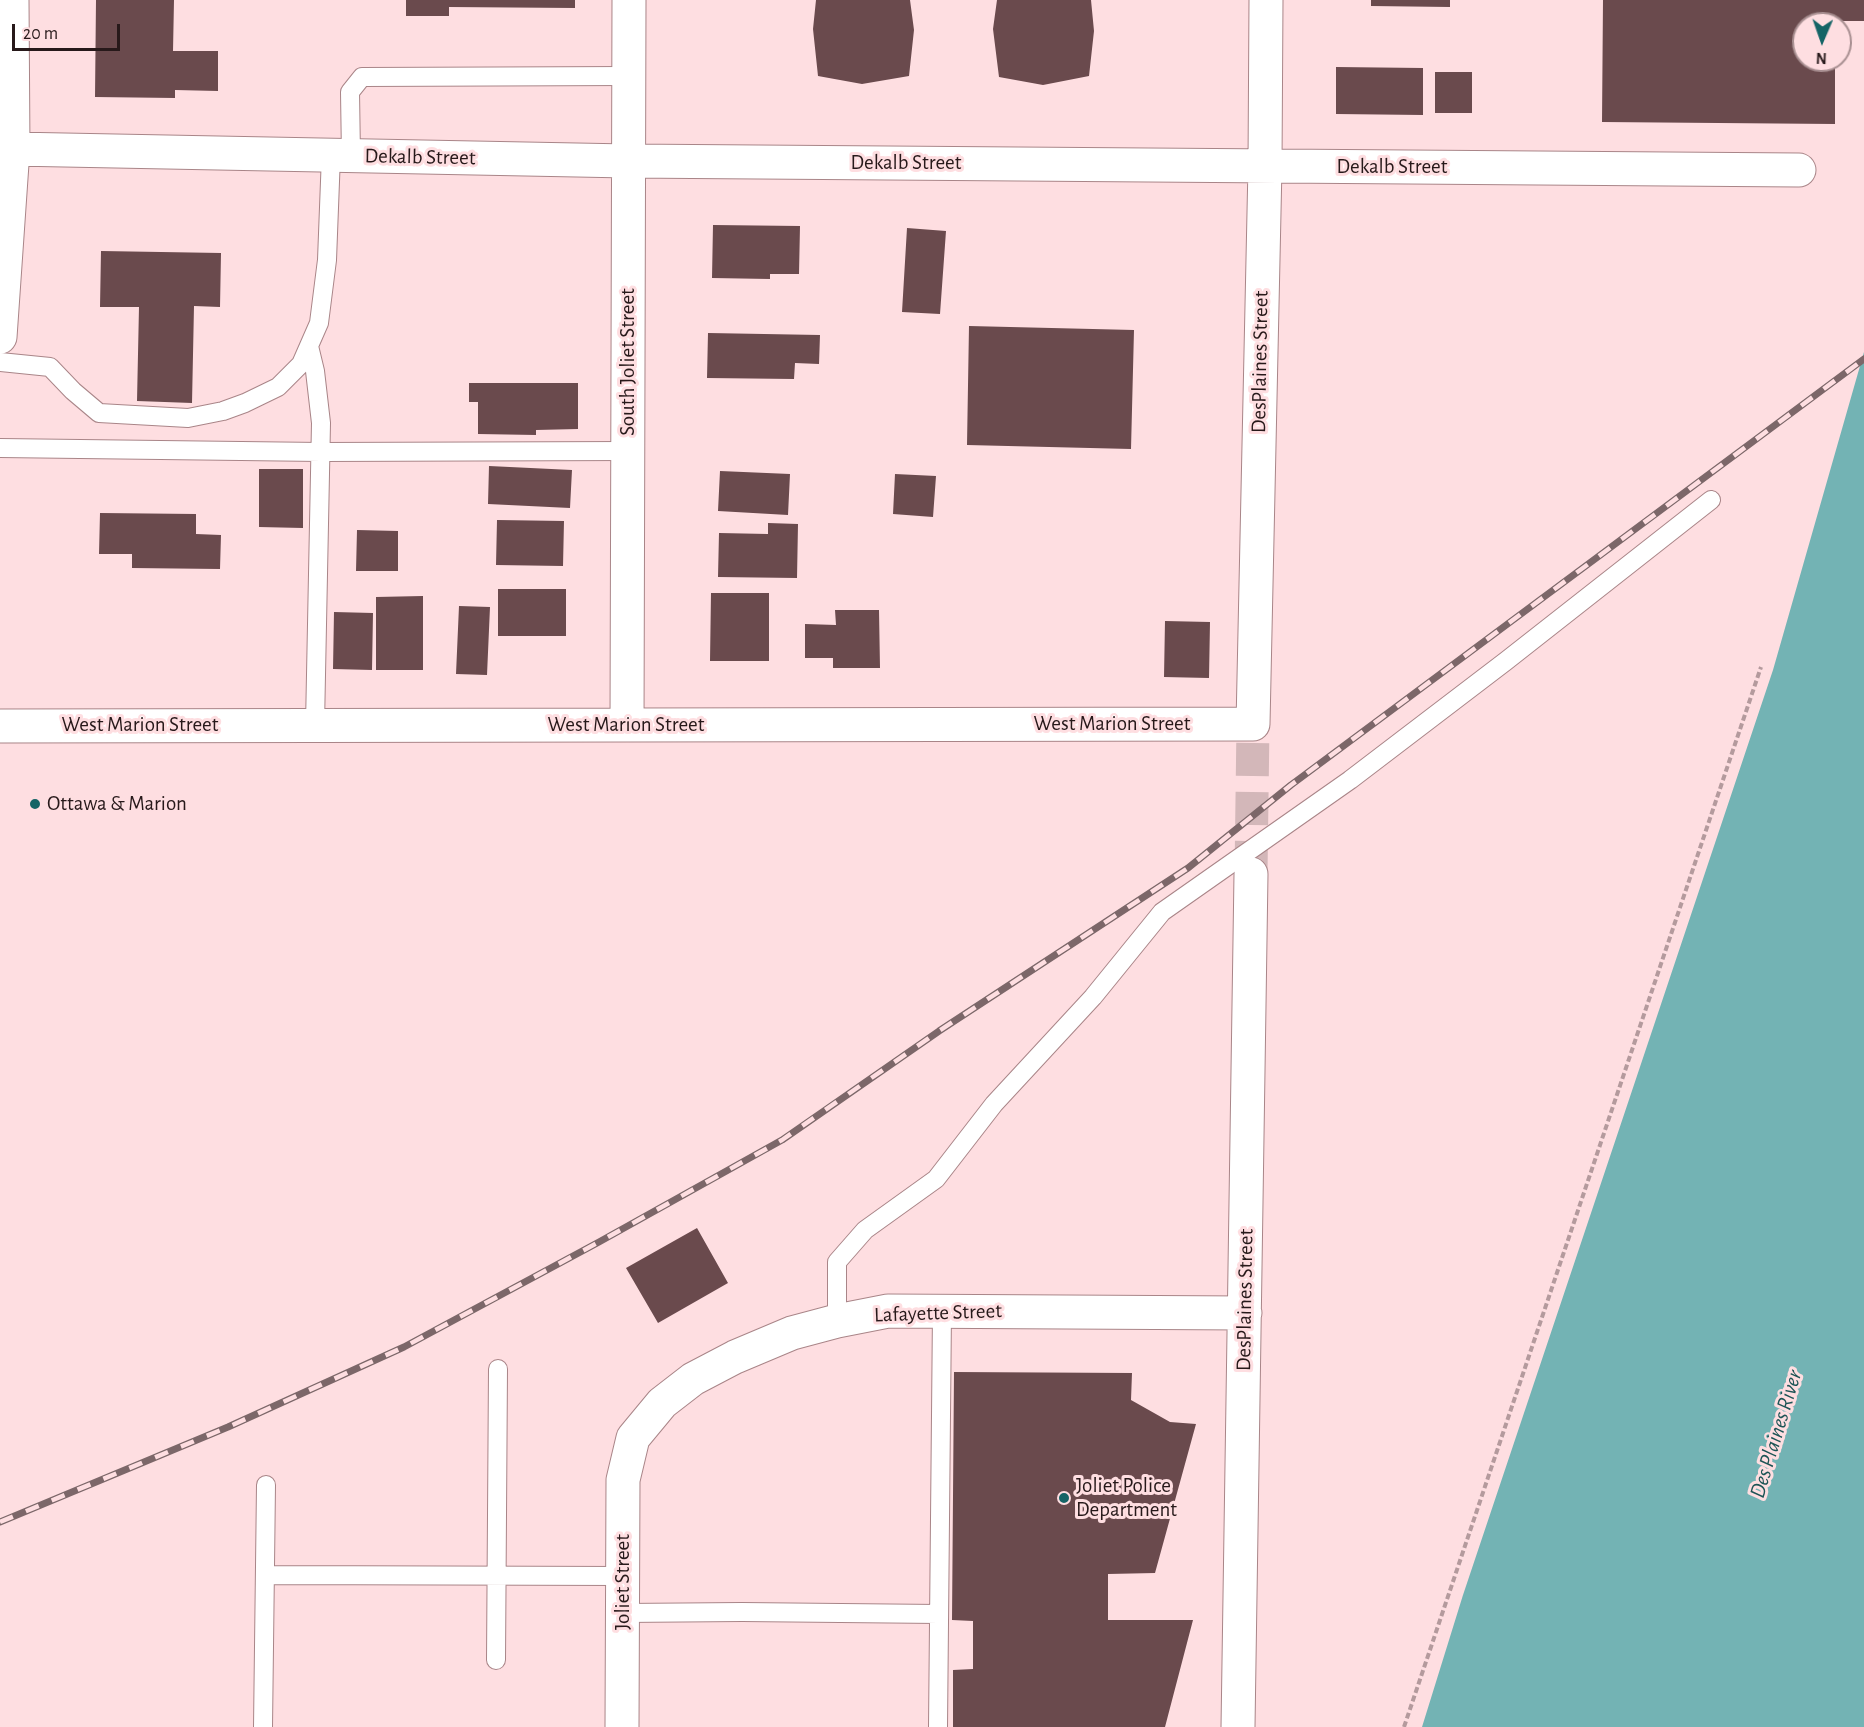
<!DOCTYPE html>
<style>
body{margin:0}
#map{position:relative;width:1864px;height:1727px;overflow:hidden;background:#fedee1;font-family:"Alegreya Sans",sans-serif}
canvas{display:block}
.north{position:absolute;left:1792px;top:12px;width:60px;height:60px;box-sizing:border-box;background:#fedee1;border:2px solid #a88f91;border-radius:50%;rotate:182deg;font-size:16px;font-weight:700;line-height:24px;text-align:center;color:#27191a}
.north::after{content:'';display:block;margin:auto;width:21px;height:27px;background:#156466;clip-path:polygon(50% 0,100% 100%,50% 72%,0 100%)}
.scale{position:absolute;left:12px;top:24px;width:108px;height:27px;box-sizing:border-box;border:3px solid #27191a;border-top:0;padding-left:8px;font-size:18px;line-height:21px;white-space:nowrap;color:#27191a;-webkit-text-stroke:4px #fedee1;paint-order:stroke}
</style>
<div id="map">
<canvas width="1864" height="1727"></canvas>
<div class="north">N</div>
<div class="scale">20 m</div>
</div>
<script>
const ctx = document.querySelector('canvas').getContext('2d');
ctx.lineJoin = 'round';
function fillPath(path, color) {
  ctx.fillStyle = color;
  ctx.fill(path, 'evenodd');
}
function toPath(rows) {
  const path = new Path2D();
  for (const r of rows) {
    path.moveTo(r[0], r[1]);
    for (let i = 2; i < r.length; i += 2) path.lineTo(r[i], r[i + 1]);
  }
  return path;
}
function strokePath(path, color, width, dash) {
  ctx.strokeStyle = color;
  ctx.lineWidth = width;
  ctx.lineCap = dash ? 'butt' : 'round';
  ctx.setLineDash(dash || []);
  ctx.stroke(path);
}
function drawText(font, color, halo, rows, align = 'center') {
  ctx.font = font + ' "Alegreya Sans",sans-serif';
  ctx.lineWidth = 6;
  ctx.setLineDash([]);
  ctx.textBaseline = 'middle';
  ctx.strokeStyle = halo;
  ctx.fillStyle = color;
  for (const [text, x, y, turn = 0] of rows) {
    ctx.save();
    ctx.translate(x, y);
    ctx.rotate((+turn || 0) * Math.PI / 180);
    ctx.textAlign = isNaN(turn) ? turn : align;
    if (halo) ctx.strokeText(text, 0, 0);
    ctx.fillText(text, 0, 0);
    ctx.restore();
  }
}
fillPath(toPath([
 [1864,352,1864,1727,1422,1727,1463,1595,1773,670]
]), '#73b3b4');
fillPath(toPath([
 [96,0,174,0,173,51,218,51,218,91,175,90,175,98,95,97],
 [406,0,575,0,575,8,449,7,449,16,406,16],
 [816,0,910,0,914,30,909,76,862,84,818,76,813,29],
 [997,0,1091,0,1094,31,1089,76,1043,85,999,77,993,29],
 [1371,0,1450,0,1450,7,1371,6],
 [1603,0,1864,0,1864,21,1836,21,1836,24,1804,24,1804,60,1835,60,1835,124,1602,122],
 [1336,67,1423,68,1423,115,1336,114],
 [1435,72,1472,72,1472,113,1435,113],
 [713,225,800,226,799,274,770,274,770,279,712,278],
 [907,228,946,231,940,314,902,312],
 [101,251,221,253,220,307,194,306,192,403,137,401,139,307,100,307],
 [969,326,1134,330,1131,449,967,445],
 [708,333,820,335,819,364,795,363,794,379,707,378],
 [469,383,578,383,578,429,536,430,536,435,478,434,478,402,469,402],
 [489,466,572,470,570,508,488,504],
 [259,469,303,469,303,528,259,527],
 [720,471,790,474,788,515,718,511],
 [895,474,936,476,933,517,893,514],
 [100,513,196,514,196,534,221,535,220,569,132,568,132,554,99,554],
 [497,520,564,521,563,566,496,565],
 [768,523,798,524,797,578,718,577,719,533,768,534],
 [357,530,398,531,398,571,356,571],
 [498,589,566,589,566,636,498,636],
 [711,593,769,593,769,661,710,661],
 [423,596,423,670,376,670,376,597],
 [459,606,490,607,487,675,456,674],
 [835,610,879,610,880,668,833,668,833,658,805,658,805,624,836,625],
 [334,612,373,613,372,670,333,669],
 [1165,621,1210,622,1209,678,1164,677],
 [697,1228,728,1283,658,1323,626,1268],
 [954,1372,1132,1373,1131,1400,1170,1422,1196,1424,1155,1573,1108,1574,1108,1620,1193,1620,1165,1727,953,1727,953,1670,973,1669,973,1621,952,1620]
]), '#6a4a4d');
strokePath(toPath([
 [1251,874,1253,724]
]), '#d3b7b9', 33, [33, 16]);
const service = toPath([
 [351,156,350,92,362,77,628,76],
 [309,346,315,371,321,423,315,725],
 [0,362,50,367,73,391,99,413,188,418,223,411,245,403,278,387,301,364,319,323,327,260,331,155],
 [0,448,321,452,628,451],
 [837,1321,837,1262,865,1230,936,1179,994,1104,1093,997,1162,912,1350,780,1506,661,1711,500],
 [265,1575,623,1576],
 [623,1613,742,1612,939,1614],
 [496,1660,498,1369],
 [263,1727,266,1485],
 [938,1727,942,1311]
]);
const minor = toPath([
 [13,149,628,161,1799,170],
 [0,337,13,149,12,0],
 [627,725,629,0],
 [0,726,1253,724,1265,166,1266,0],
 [622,1727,623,1480,633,1438,662,1403,693,1379,735,1357,792,1333,837,1321,888,1311,1245,1313],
 [1238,1727,1251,874]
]);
strokePath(service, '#a98588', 20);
strokePath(minor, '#a98588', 35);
strokePath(toPath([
 [1404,1727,1761,667]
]), '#b49a9d', 4, [6, 3]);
strokePath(service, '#fff', 18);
strokePath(minor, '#fff', 33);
const rail = toPath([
 [0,1522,228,1427,404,1347,599,1242,782,1140,939,1031,1188,868,1291,785,1864,359]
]);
strokePath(rail, '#7c6769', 7);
strokePath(rail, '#fedee1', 4.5, [14]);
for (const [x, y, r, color] of [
 [35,804,6,"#156466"],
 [1064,1498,6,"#156466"]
]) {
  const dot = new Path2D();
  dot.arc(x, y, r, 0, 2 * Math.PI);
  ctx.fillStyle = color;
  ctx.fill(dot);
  strokePath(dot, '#fedee1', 2);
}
drawText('21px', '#27191a', '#fedee1', [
 ["Dekalb Street",420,157,1],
 ["Dekalb Street",906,163],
 ["Dekalb Street",1392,167],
 ["South Joliet Street",628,362,-90],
 ["DesPlaines Street",1260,362,-89],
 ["West Marion Street",1112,724],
 ["West Marion Street",140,725],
 ["West Marion Street",626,725],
 ["DesPlaines Street",1245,1300,-89],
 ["Lafayette Street",938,1313,-2],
 ["Joliet Street",623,1582,-90]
]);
drawText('21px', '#27191a', '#fedee1', [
 ["Ottawa & Marion",47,804],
 ["Joliet Police",1076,1486],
 ["Department",1076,1510]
], 'left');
drawText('italic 22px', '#1c5455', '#fedee1', [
 ["Des Plaines River",1776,1434,-73]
]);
</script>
